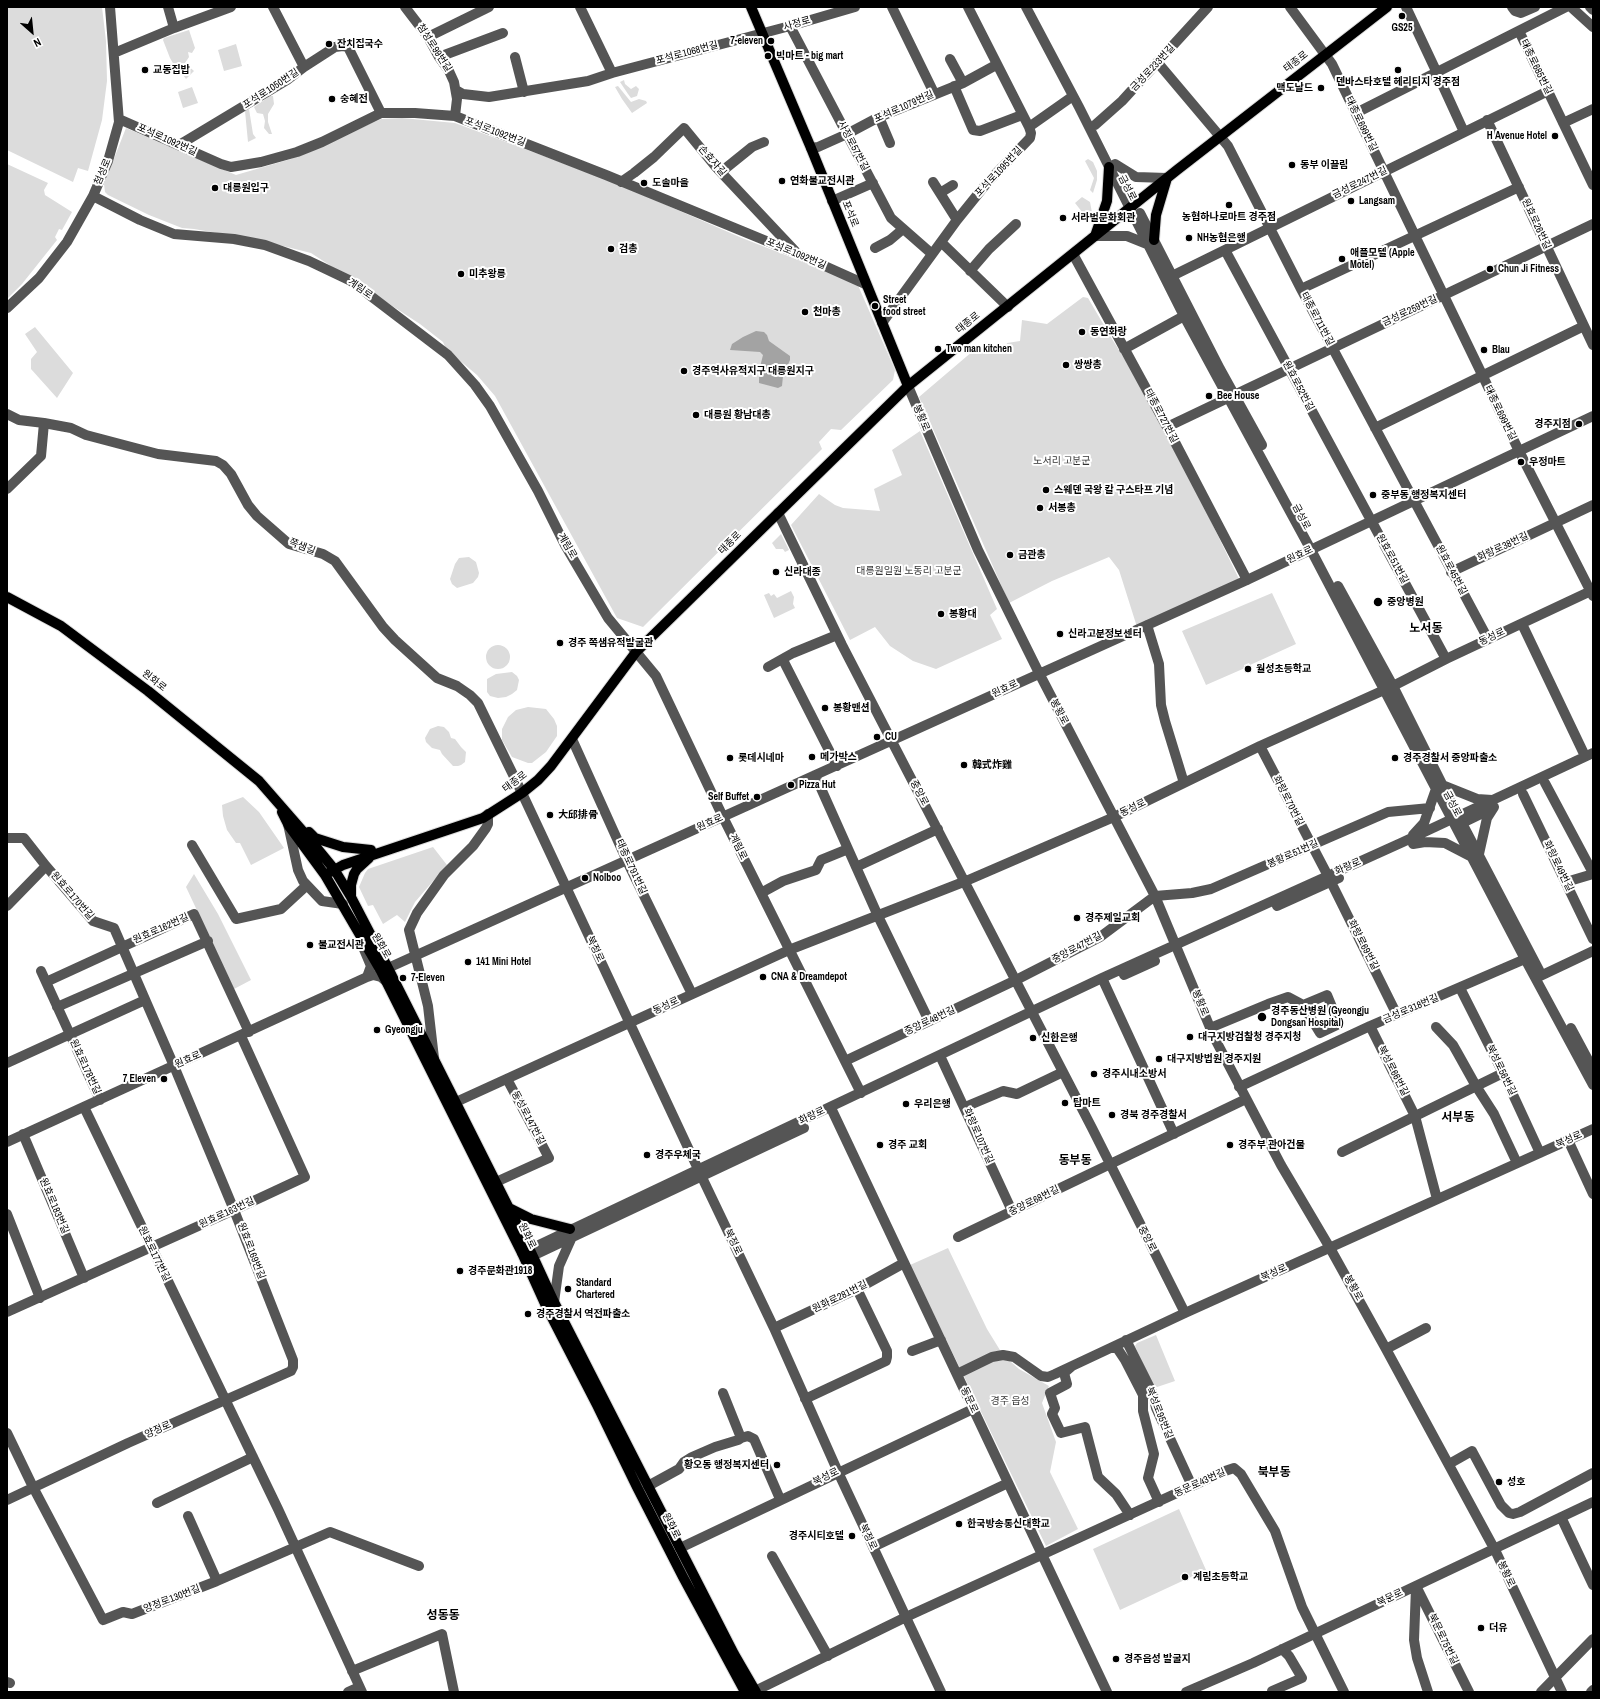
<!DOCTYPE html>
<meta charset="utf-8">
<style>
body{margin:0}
#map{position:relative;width:1600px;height:1699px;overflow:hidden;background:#fff;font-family:"Archivo Narrow",sans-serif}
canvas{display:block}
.frame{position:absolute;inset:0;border:8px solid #000;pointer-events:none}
.north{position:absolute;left:12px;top:12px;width:40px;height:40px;-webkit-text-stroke:3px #fff;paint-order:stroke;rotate:153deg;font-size:11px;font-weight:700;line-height:16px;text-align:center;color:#000}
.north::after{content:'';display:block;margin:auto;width:14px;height:18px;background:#000;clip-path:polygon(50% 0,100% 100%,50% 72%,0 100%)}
</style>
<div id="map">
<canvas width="1600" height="1699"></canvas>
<div class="frame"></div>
<div class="north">N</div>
</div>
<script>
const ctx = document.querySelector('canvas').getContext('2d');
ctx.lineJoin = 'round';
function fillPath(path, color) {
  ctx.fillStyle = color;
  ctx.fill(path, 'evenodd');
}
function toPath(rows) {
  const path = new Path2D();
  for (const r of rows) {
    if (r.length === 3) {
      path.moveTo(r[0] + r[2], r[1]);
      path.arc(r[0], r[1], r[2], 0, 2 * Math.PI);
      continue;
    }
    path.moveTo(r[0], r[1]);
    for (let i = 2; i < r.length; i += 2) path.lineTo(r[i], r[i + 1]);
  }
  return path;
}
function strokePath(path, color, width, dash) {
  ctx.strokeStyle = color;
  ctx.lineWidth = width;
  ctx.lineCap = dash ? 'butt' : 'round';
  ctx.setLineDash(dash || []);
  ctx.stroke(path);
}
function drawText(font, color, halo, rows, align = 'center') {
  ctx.font = font + ' "Archivo Narrow","Noto Sans KR",sans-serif';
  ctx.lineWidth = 4;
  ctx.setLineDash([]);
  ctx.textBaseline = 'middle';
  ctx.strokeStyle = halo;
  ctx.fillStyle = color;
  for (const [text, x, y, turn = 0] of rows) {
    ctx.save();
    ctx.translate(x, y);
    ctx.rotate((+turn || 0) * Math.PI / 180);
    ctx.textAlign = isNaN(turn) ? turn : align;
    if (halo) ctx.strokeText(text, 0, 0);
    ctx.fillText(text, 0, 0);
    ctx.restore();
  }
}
fillPath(toPath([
 [7,7,102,7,106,41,107,81,102,120,88,171,78,168,73,182,7,150],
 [189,30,195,48,192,53,188,52,189,57,185,63,194,71,186,79,181,72,178,72,170,58,163,40,164,38],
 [236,44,242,66,224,71,218,50],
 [624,80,625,84,631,89,636,86,639,89,637,96,631,98,628,94,620,82],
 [618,86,631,102,639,99,646,101,647,103,632,113,622,99,615,87],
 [192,87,198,103,183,108,178,92],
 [270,96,273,96,274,104,268,114,268,122,272,134,269,134,264,128,265,121,263,114,257,113,254,107],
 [249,109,253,134,256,138,248,142,245,111],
 [402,118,455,123,611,181,742,238,857,283,895,370,893,380,841,430,831,429,819,442,822,449,643,627,617,618,495,396,477,375,446,349,443,342,420,324,311,253,263,241,194,229,182,228,149,215,108,195,105,192,104,184,126,128,236,175,291,159,381,119],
 [1088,159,1093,162,1097,171,1097,180,1093,193,1090,190,1094,178,1085,161],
 [7,164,48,183,44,190,45,195,72,212,62,230,59,229,55,237,57,240,22,284,7,299],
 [1082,197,1090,202,1093,218,1090,222,1075,203],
 [1083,297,1088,298,1112,339,1145,391,1186,470,1239,579,1137,627,1119,570,1109,557,1052,581,1009,603,919,397,980,345,987,350,1005,350,1007,343,1020,341,1022,320,1047,324],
 [35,327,73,373,57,398,31,369,31,359,37,352,25,334],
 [920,431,997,609,990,615,1002,639,936,669,913,661,890,646,875,627,850,640,791,525,819,494,835,505,843,508,880,511,874,489,902,475,892,450],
 [781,534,789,550,785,552,783,549,776,549,772,543],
 [469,557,476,562,479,573,478,577,473,583,457,588,452,584,450,579,455,564,459,558],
 [791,591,794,597,793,604,795,608,774,618,764,595,769,593,771,596,774,594,777,598],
 [1272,593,1296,644,1250,665,1249,663,1244,665,1245,668,1206,685,1182,631],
 [498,657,12],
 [512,672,517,676,519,680,517,690,512,694,506,697,498,698,490,696,487,692,487,679,496,674],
 [528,707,546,709,554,719,557,726,557,736,546,752,532,763,528,763,512,757,502,740,502,729,508,717,516,710],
 [438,726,444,727,449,732,451,738,455,739,461,747,466,752,465,762,461,765,458,766,453,766,442,754,440,750,432,748,426,742,425,738,430,729],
 [243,797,259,812,284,848,251,865,240,843,236,843,227,830,223,816,222,805],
 [433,847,447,865,415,902,405,922,397,915,383,924,373,905,368,906,359,887,365,873,368,869],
 [194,874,218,914,251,980,234,989,186,887],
 [948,1248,987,1329,1003,1355,1019,1369,1049,1386,1042,1403,1056,1442,1050,1472,1078,1529,1046,1546,910,1265],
 [1156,1335,1175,1381,1157,1387,1153,1385,1135,1346,1137,1343],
 [1179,1509,1206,1570,1120,1610,1093,1549]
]), '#dcdcdc');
fillPath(toPath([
 [756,331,764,332,767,335,769,341,790,356,790,360,783,376,782,386,778,388,759,383,759,371,763,355,760,352,730,350,732,344,743,337]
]), '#a3a3a3');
const major = toPath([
 [751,7,811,148,908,386],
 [1095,236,1107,201,1109,167],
 [1154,240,1156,215,1167,178],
 [7,597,61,626,148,691,259,781,307,836,334,869,351,897,388,968,530,1250,554,1302,734,1654,756,1692],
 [282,812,289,826,325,875,381,971,522,1253,546,1306,597,1405,637,1487,683,1577,745,1692],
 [309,832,315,838,343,847,371,850],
 [325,875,343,865,483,818,522,793,538,780,551,766,636,652,908,386,1177,170,1387,7],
 [351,897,351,885,354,874,357,869,369,858],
 [509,1208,531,1219,570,1229]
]);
strokePath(major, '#dbdbdb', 12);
strokePath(toPath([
 [168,7,174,28],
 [405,7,428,37,439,57,449,71,454,82,457,99,455,116],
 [580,7,612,73],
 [892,7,934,93],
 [1026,7,1079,107,1184,316,1311,550,1525,959,1593,1085],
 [1290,7,1332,64,1519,451,1593,596],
 [1406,7,1437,73,1464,132],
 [1512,7,1515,11,1521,13,1535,7],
 [1571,7,1593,27],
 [1590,7,1593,10],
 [790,26,891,218,932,254],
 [1519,31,1593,185],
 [428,37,489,7],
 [114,53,174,28,231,7],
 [439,57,503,33],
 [515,57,524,92],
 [950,59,963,83],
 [1158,63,1228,146,1301,289,1488,639],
 [304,67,335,47,343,46,348,47,381,113],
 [954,86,973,130,980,131,1022,115],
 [456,90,463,94,489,97,588,81,612,73,790,26,855,7],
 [1356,113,1566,7],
 [879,117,890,143],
 [119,119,221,164,231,167,261,162,297,152,322,142,381,113,415,113,455,116,606,175,798,254,865,284],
 [1487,120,1593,345],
 [1563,123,1593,109],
 [1095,125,1122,101,1208,7],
 [1029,127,1073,96],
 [179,145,287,80,304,67,273,7],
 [811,148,818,147,847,134,879,117,963,83,996,65],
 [1115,164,1136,177,1167,178],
 [721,172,752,147,764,142],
 [621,182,634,173,654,157,684,128,716,167,795,251],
 [933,182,957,220],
 [940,193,953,185],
 [93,196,140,220,174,234,234,239,265,245,309,261,351,281,448,355,475,385,490,406,538,491,565,545,608,618,656,676,723,817,861,1093],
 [832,201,873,183],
 [1140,213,1220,369,1262,445],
 [1095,236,1127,236,1147,244],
 [941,242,1008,307],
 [875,248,890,240,903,229],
 [1225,250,1446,659],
 [1073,254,1167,427,1247,580],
 [970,271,989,249,1016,224],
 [1172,276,1548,91],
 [1301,289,1519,187],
 [7,308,39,278,67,242,93,196,108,161,119,122,110,7],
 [882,323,957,220,986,184,1030,138,1031,133,1029,127,968,7],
 [1124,349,1184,316],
 [908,386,978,550,1039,673,1155,896,1214,1037,1281,1165,1330,1248,1386,1349,1495,1550,1562,1692],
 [7,414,19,420,44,423,71,428,86,435,158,454,216,461,223,465,231,474,248,505,257,516,289,544,323,554,335,561,383,627,395,640,437,678,457,686,470,695,478,703,522,793,698,1169,774,1328,838,1472,941,1692],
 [1167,427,1593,224],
 [1375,428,1584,326],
 [7,489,41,456,44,423],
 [778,513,842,645,1092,1128,1185,1313],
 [1451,572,1593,505],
 [1338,586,1393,686,1453,806],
 [1522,624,1585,756],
 [1147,625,1159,664,1161,705,1165,721,1184,783],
 [783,660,837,766],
 [768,667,793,653,837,635],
 [572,739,627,861,692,994],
 [1260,746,1328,876,1397,1015],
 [815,775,878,916,929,1021],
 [1545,783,1593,873],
 [1442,785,1477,799,1492,800],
 [1523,794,1593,939],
 [1462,823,1539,970],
 [288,824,298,870,303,881,322,901,343,904],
 [1456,826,1485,812],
 [1413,835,1424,823,1436,789],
 [7,838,24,838,46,866,93,921,114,928,174,1066,234,1210,293,1360,293,1367,291,1371,128,1443,7,1500],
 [1413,844,1425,842,1445,843,1472,857],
 [192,845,236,919,281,909,306,886],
 [1479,854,1487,818,1494,807],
 [856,867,938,829],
 [1566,882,1593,874],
 [761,893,783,881,816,870,821,860,848,849],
 [7,906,46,866],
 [1277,906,1339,878],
 [363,947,371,966,367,977],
 [388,968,1247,580,1593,416],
 [41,971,100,1100],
 [1124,975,1155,961],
 [1102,978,1174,1134],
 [1536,978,1593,951],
 [46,982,194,914,249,1032],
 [1460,988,1503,1073,1540,1153],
 [57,1007,208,941],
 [1370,1026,1415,1116,1437,1199],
 [1436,1027,1453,1045,1457,1052,1476,1086,1494,1114,1517,1163],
 [1210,1028,1268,1004,1288,997,1303,1005,1327,995,1339,1024,1320,1033,1303,1005],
 [1571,1028,1593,1069],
 [434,1058,428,1006,409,930,417,913,444,875,473,846,486,828,488,824,488,814],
 [942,1060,1012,1211],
 [845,1061,1016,980,1100,937,1155,896,1192,893,1211,889,1388,812,1430,808],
 [7,1063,145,1000],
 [1239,1087,1370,1026,1525,959],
 [456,1102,789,950,966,881,1114,817,1260,746,1393,686,1446,659,1593,590],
 [84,1107,278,1509,362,1692],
 [965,1107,1003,1091,1017,1094,1063,1072],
 [831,1108,1107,1692],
 [23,1134,84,1278],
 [1568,1140,1593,1194],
 [7,1142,367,977,373,975,381,977,386,981],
 [1342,1152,1503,1073],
 [496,1182,549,1158,507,1079],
 [7,1214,40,1298],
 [958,1237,1246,1099],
 [522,1253,1102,978,1403,842,1593,753],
 [526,1259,804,1128],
 [554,1302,559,1266,572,1237],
 [7,1312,234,1210,305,1177,241,1036],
 [774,1328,857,1289,904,1263],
 [1126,1340,1153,1394,1156,1408,1192,1486],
 [1111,1348,1117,1348,1125,1360,1143,1395],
 [1386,1349,1426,1328],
 [912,1351,941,1340],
 [1071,1367,1064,1373,1067,1384,1050,1393,1055,1408,1052,1414,1061,1433,1085,1427,1098,1477,1116,1494,1130,1515],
 [957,1374,992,1357,1003,1355,1014,1357,1041,1376,1048,1377,1055,1374,1185,1313,1593,1129],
 [1151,1392,1143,1395,1143,1411,1154,1454,1148,1478,1159,1502],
 [805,1399,886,1361,887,1357,887,1351,857,1289],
 [7,1433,33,1487,103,1620,123,1612,132,1614,217,1581,330,1532,419,1566],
 [741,1438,748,1436,754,1439,780,1499],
 [1449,1464,1472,1451,1501,1505,1509,1513,1513,1514,1520,1512,1593,1473],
 [648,1486,679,1469,684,1462,692,1457,715,1447,738,1440,741,1438,723,1393],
 [157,1503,253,1457],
 [188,1516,217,1581],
 [1561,1517,1593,1585],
 [873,1547,1008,1483],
 [680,1548,973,1409],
 [772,1556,828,1656],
 [1416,1586,1469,1692],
 [1416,1588,1414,1640,1417,1658,1428,1692],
 [352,1671,442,1634,454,1692],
 [7,1682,10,1683],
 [755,1691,906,1617,1225,1471,1234,1468,1241,1474,1275,1531,1302,1607,1344,1692],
 [348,1692,359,1687],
 [1186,1692,1253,1663,1593,1502],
 [1273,1692,1272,1691,1302,1678,1289,1656,1282,1649],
 [1541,1692,1593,1639],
 [1591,1692,1593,1690]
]), '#555', 10);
strokePath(major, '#000', 10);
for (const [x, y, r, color] of [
 [1402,16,4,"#000"],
 [771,41,4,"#000"],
 [329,44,4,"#000"],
 [768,56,4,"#000"],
 [145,70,4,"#000"],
 [1398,70,4,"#000"],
 [1321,88,4,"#000"],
 [332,99,4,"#000"],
 [1555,136,4,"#000"],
 [1292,165,4,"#000"],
 [782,181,4,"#000"],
 [644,183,4,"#000"],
 [215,188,4,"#000"],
 [1351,201,4,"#000"],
 [1229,205,4,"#000"],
 [1063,218,4,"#000"],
 [1189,238,4,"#000"],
 [611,249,4,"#000"],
 [1342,259,4,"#000"],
 [1490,269,4,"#000"],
 [461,274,4,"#000"],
 [875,306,4,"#000"],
 [805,312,4,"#000"],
 [1082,332,4,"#000"],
 [938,349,4,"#000"],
 [1484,350,4,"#000"],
 [1066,365,4,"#000"],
 [684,371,4,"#000"],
 [1209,396,4,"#000"],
 [696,415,4,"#000"],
 [1579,424,4,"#000"],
 [1521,462,4,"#000"],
 [1046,490,4,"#000"],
 [1373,495,4,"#000"],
 [1040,508,4,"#000"],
 [1010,555,4,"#000"],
 [776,572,4,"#000"],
 [1378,602,5,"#000"],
 [941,614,4,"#000"],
 [1060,634,4,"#000"],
 [560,643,4,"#000"],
 [1248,669,4,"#000"],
 [825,708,4,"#000"],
 [877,737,4,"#000"],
 [812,757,4,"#000"],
 [730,758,4,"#000"],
 [1395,758,4,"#000"],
 [964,765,4,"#000"],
 [791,785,4,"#000"],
 [757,797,4,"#000"],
 [550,815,4,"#000"],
 [585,878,4,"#000"],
 [1077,918,4,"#000"],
 [310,945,4,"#000"],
 [468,962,4,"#000"],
 [763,977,4,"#000"],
 [403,978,4,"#000"],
 [1262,1017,5,"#000"],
 [377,1030,4,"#000"],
 [1190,1037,4,"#000"],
 [1033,1038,4,"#000"],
 [1159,1059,4,"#000"],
 [1094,1074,4,"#000"],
 [164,1079,4,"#000"],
 [1065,1103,4,"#000"],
 [906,1104,4,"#000"],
 [1112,1115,4,"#000"],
 [880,1145,4,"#000"],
 [1230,1145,4,"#000"],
 [647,1155,4,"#000"],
 [460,1271,4,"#000"],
 [568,1289,4,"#000"],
 [528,1314,4,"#000"],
 [777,1465,4,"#000"],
 [1499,1482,4,"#000"],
 [959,1524,4,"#000"],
 [852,1536,4,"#000"],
 [1185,1577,4,"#000"],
 [1481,1628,4,"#000"],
 [1116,1659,4,"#000"]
]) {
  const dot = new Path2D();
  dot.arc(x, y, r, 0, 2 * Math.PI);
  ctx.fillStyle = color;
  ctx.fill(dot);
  strokePath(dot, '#fff', 1.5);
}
drawText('10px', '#000', '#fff', [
 ["사정로",797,24,-16],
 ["첨성로99번길",434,48,57],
 ["포석로1068번길",687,53,-15],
 ["태종로",1296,62,-38],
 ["태종로685번길",1536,67,64],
 ["금성로233번길",1153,68,-47],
 ["포석로1050번길",271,89,-33],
 ["포석로1079번길",904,107,-24],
 ["태종로699번길",1361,124,64],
 ["포석로1092번길",495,132,21],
 ["포석로1092번길",167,140,24],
 ["사정로57번길",853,146,62],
 ["손효자길",712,161,49],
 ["첨성로",103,172,-67],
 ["포석로1095번길",999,172,-47],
 ["금성로247번길",1360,183,-26],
 ["금성로",1127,188,63],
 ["포석로",850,214,68],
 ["원효로26번길",1536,224,65],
 ["포석로1092번길",796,254,23],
 ["계림로",360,289,35],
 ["금성로259번길",1410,311,-25],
 ["태종로711번길",1317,319,62],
 ["태종로",968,323,-39],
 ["원효로52번길",1298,386,62],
 ["태종로699번길",1500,413,64],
 ["태종로727번길",1161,416,62],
 ["봉황로",921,418,67],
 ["금성로",1301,517,62],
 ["태종로",730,543,-45],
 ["계림로",567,546,60],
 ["쪽샘길",302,547,21],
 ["화랑로38번길",1503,547,-25],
 ["원효로",1300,555,-25],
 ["원효로51번길",1392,559,61],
 ["원효로45번길",1451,570,62],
 ["동성로",1492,637,-25],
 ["원화로",154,681,38],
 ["원효로",1005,689,-25],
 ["봉황로",1059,712,62],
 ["태종로",515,782,-37],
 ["중앙로",919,793,62],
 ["화랑로70번길",1288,801,63],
 ["금성로",1452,804,62],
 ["동성로",1133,808,-26],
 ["원효로",710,823,-24],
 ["계림로",738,847,64],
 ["봉황로51번길",1293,854,-24],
 ["화랑로49번길",1558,866,64],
 ["태종로791번길",631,867,65],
 ["화랑로",1348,867,-24],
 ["원효로170번길",72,896,49],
 ["원효로162번길",161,929,-24],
 ["화랑로69번길",1363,945,63],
 ["원화로",381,946,60],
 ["중앙로47번길",1077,948,-28],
 ["북정로",595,949,65],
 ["봉황로",1200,1003,67],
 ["동성로",666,1006,-25],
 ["금성로318번길",1411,1009,-23],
 ["중앙로48번길",930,1021,-25],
 ["원효로",188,1060,-24],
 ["원효로178번길",85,1067,65],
 ["북성로56번길",1501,1070,64],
 ["북성로66번길",1393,1071,63],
 ["화랑로",812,1116,-25],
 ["동성로147번길",528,1118,62],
 ["화랑로107번길",978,1136,66],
 ["북성로",1569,1140,-24],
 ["중앙로68번길",1034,1201,-26],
 ["원효로183번길",54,1206,67],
 ["원효로163번길",227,1213,-25],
 ["원화로",527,1236,64],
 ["중앙로",1147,1239,63],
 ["북정로",733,1242,64],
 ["원효로169번길",251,1251,69],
 ["원효로177번길",154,1254,64],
 ["북성로",1274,1273,-24],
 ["봉황로",1353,1288,61],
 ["원화로281번길",840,1297,-26],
 ["동문로",969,1400,65],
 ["북성로95번길",1159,1413,68],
 ["양정로",158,1430,-24],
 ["북성로",826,1477,-26],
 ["동문로43번길",1200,1483,-24],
 ["원화로",671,1526,63],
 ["북정로",868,1537,65],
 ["봉황로",1506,1574,65],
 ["북문로",1390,1598,-25],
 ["양정로130번길",172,1599,-21],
 ["북문로75번길",1443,1639,64]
]);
drawText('bold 10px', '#000', '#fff', [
 ["GS25",1402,28,"center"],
 ["7-eleven",763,41,"right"],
 ["잔치집국수",337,44],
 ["빅마트 - big mart",776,56],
 ["교동집밥",153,70],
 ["덴바스타호텔 헤리티지 경주점",1398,82,"center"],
 ["맥도날드",1313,88,"right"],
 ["숭혜전",340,99],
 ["H Avenue Hotel",1547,136,"right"],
 ["동부 이끌림",1300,165],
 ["연화불교전시관",790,181],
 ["도솔마을",652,183],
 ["대릉원입구",223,188],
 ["Langsam",1359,201],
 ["농협하나로마트 경주점",1229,217,"center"],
 ["서라벌문화회관",1071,218],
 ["NH농협은행",1197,238],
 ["검총",619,249],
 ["애플모텔 (Apple",1350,253],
 ["Motel)",1350,265],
 ["Chun Ji Fitness",1498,269],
 ["미추왕릉",469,274],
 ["Street",883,300],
 ["food street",883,312],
 ["천마총",813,312],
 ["동연화랑",1090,332],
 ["Two man kitchen",946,349],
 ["Blau",1492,350],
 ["쌍쌍총",1074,365],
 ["경주역사유적지구 대릉원지구",692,371],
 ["Bee House",1217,396],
 ["대릉원 황남대총",704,415],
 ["경주지점",1571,424,"right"],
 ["우정마트",1529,462],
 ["스웨덴 국왕 칼 구스타프 기념",1054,490],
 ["중부동 행정복지센터",1381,495],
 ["서봉총",1048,508],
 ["금관총",1018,555],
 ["신라대종",784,572],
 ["중앙병원",1387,602],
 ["봉황대",949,614],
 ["신라고분정보센터",1068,634],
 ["경주 쪽샘유적발굴관",568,643],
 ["월성초등학교",1256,669],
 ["봉황맨션",833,708],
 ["CU",885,737],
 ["메가박스",820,757],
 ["롯데시네마",738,758],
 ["경주경찰서 중앙파출소",1403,758],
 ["韓式炸雞",972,765],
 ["Pizza Hut",799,785],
 ["Self Buffet",749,797,"right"],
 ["大邱排骨",558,815],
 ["Nolboo",593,878],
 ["경주제일교회",1085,918],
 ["불교전시관",318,945],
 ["141 Mini Hotel",476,962],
 ["CNA & Dreamdepot",771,977],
 ["7-Eleven",411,978],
 ["경주동산병원 (Gyeongju",1271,1011],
 ["Dongsan Hospital)",1271,1023],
 ["Gyeongju",385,1030],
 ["대구지방검찰청 경주지청",1198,1037],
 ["신한은행",1041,1038],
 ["대구지방법원 경주지원",1167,1059],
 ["경주시내소방서",1102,1074],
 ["7 Eleven",156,1079,"right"],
 ["탑마트",1073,1103],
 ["우리은행",914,1104],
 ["경북 경주경찰서",1120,1115],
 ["경주 교회",888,1145],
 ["경주부 관아건물",1238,1145],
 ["경주우체국",655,1155],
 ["경주문화관1918",468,1271],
 ["Standard",576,1283],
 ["Chartered",576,1295],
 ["경주경찰서 역전파출소",536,1314],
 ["황오동 행정복지센터",769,1465,"right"],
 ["성호",1507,1482],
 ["한국방송통신대학교",967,1524],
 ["경주시티호텔",844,1536,"right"],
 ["계림초등학교",1193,1577],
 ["더유",1489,1628],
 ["경주읍성 발굴지",1124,1659]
], 'left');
drawText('10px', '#333', '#fff', [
 ["노서리 고분군",1062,461],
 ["대릉원일원 노동리 고분군",909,571],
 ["경주 읍성",1010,1401]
]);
drawText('bold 12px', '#000', '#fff', [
 ["노서동",1426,629],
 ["서부동",1458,1118],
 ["동부동",1075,1161],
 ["북부동",1274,1473],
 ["성동동",443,1616]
]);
</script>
